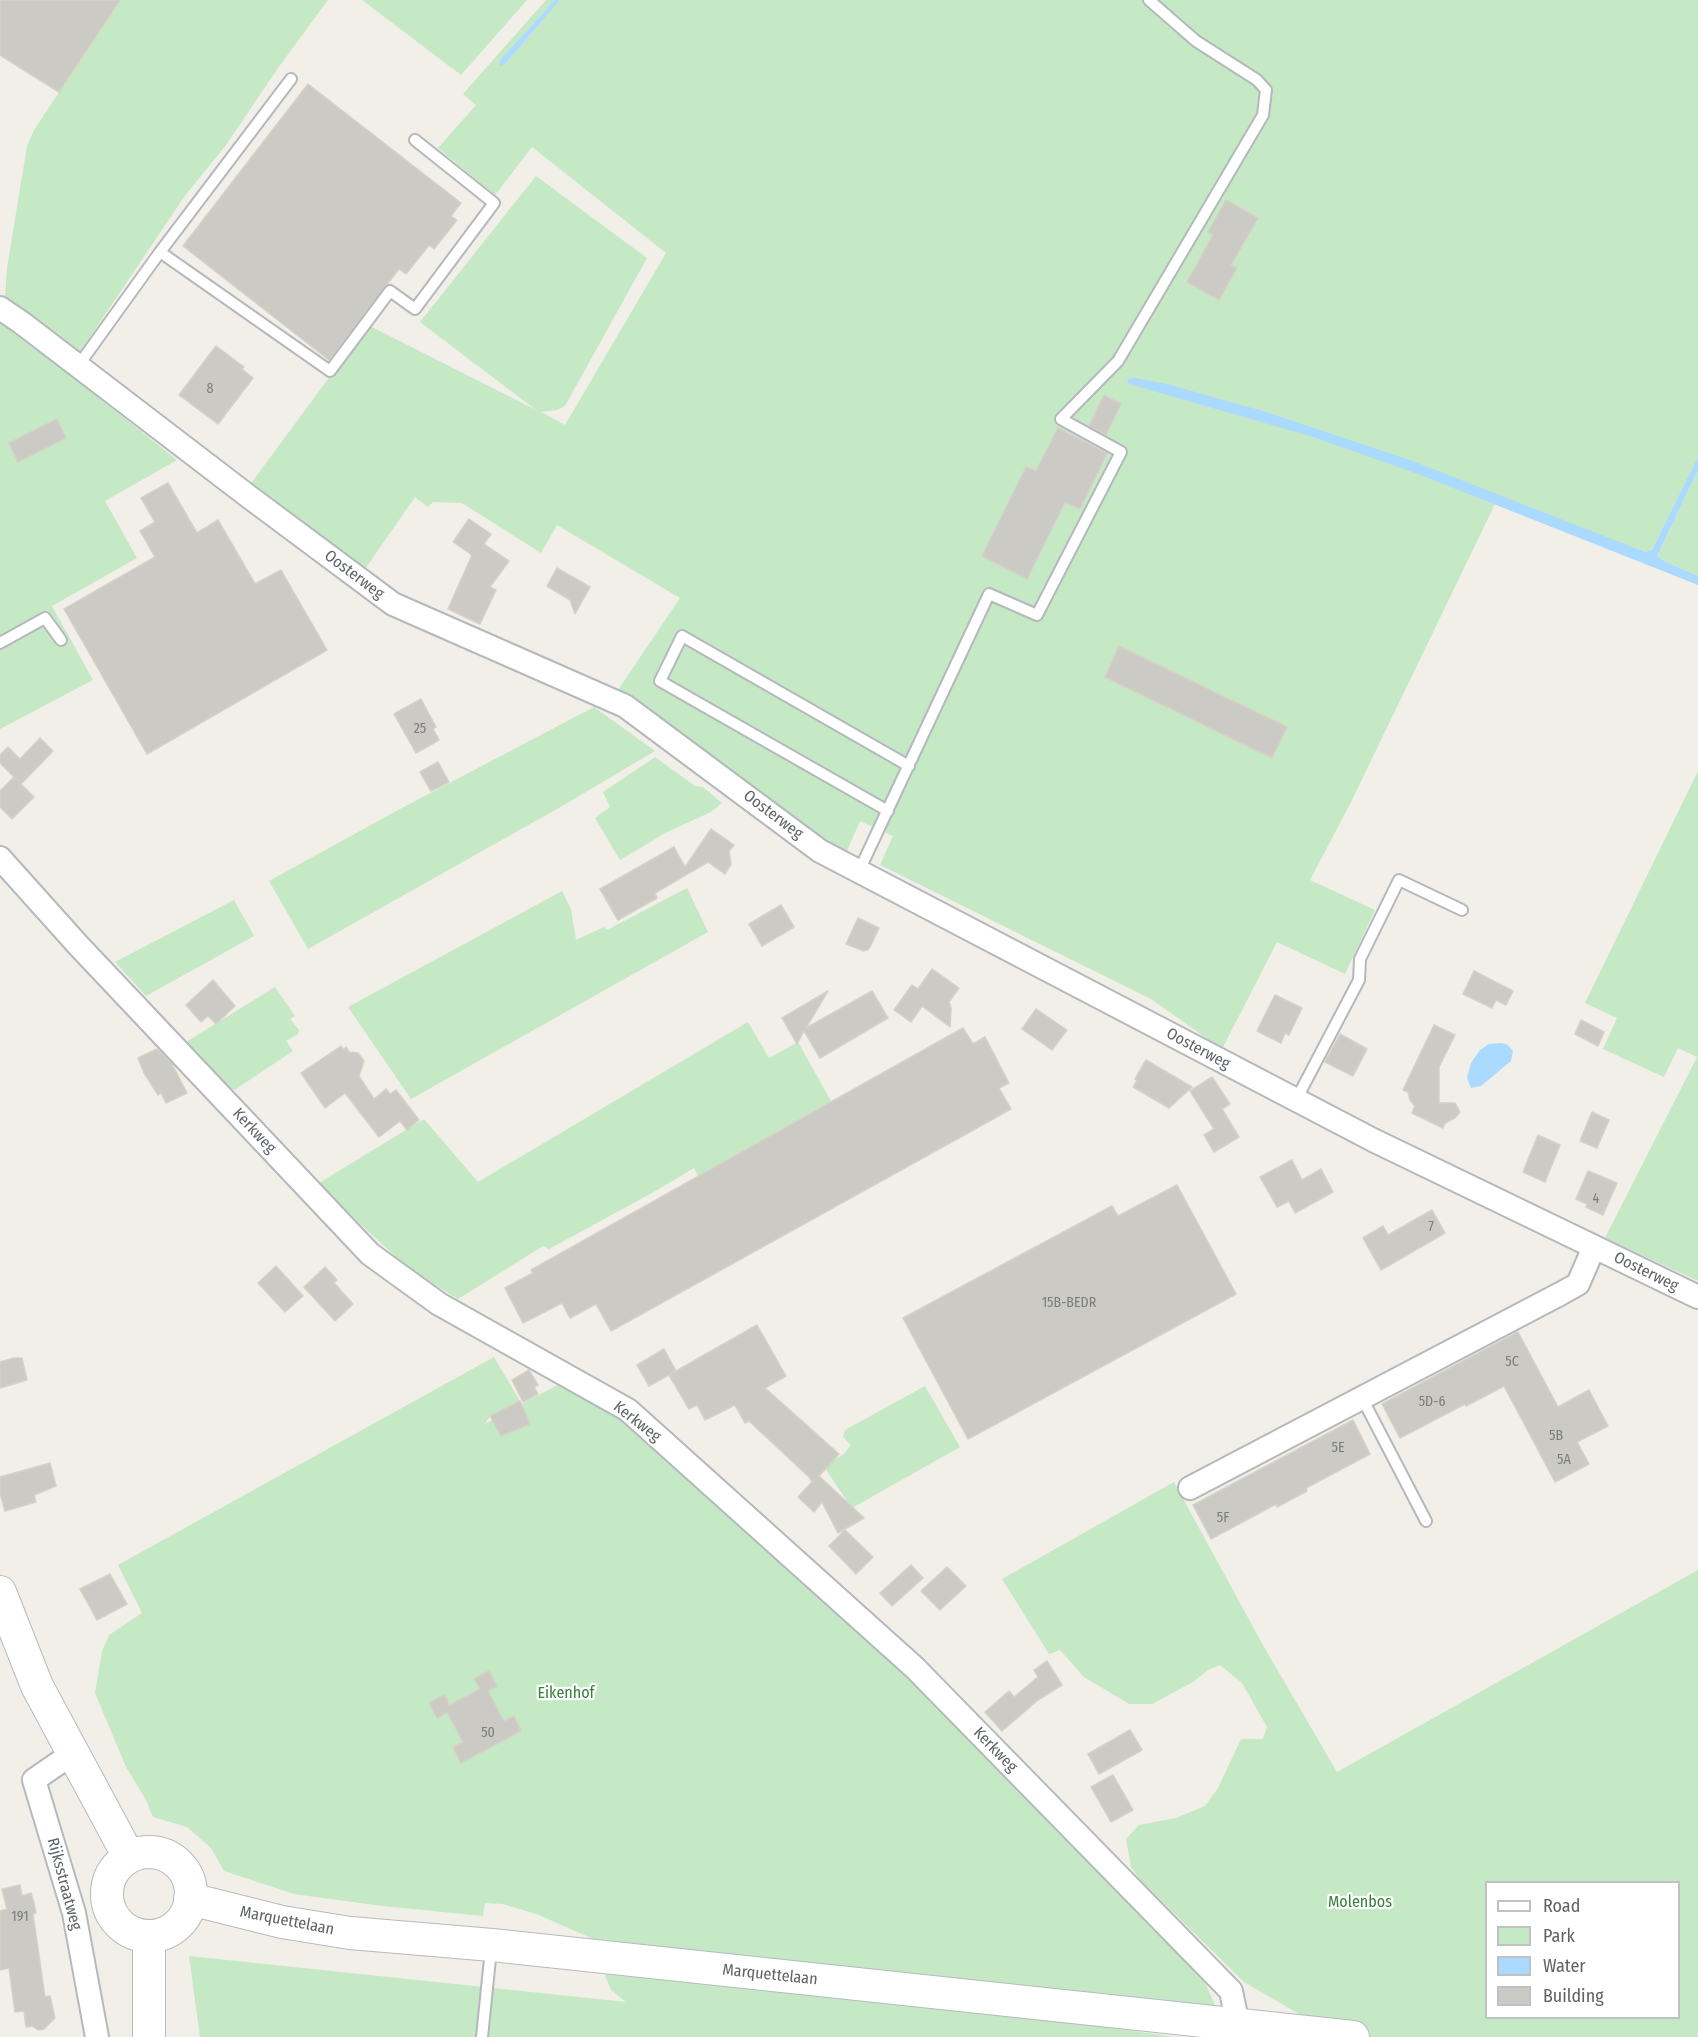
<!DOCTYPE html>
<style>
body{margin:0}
#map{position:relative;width:1698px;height:2037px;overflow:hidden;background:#f1efe8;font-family:"Fira Sans Condensed",sans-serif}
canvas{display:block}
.legend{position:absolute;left:1485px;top:1881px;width:195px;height:138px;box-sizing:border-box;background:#fff;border:2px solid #bfc1c3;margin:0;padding:8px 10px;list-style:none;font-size:18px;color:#5f6368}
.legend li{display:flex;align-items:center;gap:12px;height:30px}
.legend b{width:30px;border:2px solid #bfc1c3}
</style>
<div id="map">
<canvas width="1698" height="2037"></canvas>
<ul class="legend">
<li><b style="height:8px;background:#fff"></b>Road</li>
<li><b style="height:16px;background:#c5e8c5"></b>Park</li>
<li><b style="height:16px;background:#aadaff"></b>Water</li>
<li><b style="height:16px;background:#cccac5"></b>Building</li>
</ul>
</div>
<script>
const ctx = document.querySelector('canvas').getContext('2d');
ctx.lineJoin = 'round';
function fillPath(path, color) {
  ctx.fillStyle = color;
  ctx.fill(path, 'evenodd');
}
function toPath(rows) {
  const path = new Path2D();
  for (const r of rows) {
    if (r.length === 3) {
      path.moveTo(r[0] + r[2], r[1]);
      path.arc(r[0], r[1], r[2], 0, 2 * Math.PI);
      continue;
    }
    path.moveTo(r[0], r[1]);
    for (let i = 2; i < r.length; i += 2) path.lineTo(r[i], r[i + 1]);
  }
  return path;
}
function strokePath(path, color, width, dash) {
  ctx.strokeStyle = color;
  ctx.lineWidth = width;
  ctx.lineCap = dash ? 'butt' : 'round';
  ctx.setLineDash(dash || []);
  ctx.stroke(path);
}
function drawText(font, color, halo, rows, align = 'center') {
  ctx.font = font + ' "Fira Sans Condensed",sans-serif';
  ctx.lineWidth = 4.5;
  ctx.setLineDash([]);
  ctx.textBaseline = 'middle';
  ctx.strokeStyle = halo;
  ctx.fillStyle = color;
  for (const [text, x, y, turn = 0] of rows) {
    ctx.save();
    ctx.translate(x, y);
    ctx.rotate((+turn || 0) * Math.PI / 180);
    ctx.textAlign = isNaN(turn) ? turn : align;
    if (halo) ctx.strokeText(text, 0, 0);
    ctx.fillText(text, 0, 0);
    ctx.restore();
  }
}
fillPath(toPath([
 [120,0,328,0,278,68,226,145,184,197,76,358,2,300,5,297,7,268,27,146,34,130],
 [362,0,527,0,461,75],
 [546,0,555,0,500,61,506,63,560,0,1698,0,1698,458,1652,550,1645,552,1631,547,1624,554,1495,504,1350,804,1310,880,1375,910,1345,974,1277,942,1222,1049,1151,999,880,865,893,836,860,821,847,851,814,836,618,690,680,598,557,525,541,553,462,503,433,502,428,507,415,497,365,569,249,486,368,325,536,410,420,322,536,176,647,258,565,406,557,410,541,412,565,425,666,253,532,147,495,195,438,148,476,105,463,94],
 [0,324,11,328,177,460,105,501,137,558,52,606,93,680,0,729],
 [1698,470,1698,576,1666,562,1657,556],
 [594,707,655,751,564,805,308,949,269,881,400,809],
 [655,757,695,786,703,787,722,803,711,812,667,832,620,860,595,818,610,807,603,792],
 [1698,771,1698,1281,1605,1238,1697,1057,1678,1048,1664,1077,1603,1049,1617,1018,1585,1003],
 [687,888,708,932,411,1099,348,1007,562,891,571,909,576,940,604,927,607,930],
 [234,900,254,936,146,996,115,962],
 [275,987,295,1016,290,1019,299,1030,298,1034,286,1041,293,1051,236,1089,228,1090,186,1042],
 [748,1022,769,1058,798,1042,831,1101,698,1176,694,1168,652,1193,549,1249,543,1246,458,1299,408,1268,356,1220,319,1183,424,1119,478,1182],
 [494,1357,520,1401,490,1416,485,1424,561,1383,610,1411,697,1484,897,1667,1204,1980,1217,2010,626,1945,605,1939,600,1942,539,1915,503,1904,485,1903,483,1916,382,1906,294,1894,224,1871,211,1848,187,1827,153,1817,146,1800,126,1767,95,1693,102,1651,109,1635,142,1613,118,1565],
 [925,1386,960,1447,852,1508,818,1458,834,1460,844,1454,851,1445,843,1437,845,1430],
 [1174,1482,1264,1647,1337,1772,1698,1570,1698,2037,1318,2037,1299,2014,1244,1982,1141,1881,1131,1867,1126,1839,1139,1825,1176,1818,1205,1806,1218,1788,1241,1739,1263,1739,1267,1727,1242,1683,1220,1665,1208,1670,1193,1682,1152,1704,1129,1704,1084,1677,1060,1650,1049,1654,1002,1579],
 [1486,1882,1678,1882,1678,2018,1486,2018],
 [189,1956,626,2002,611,1990,605,1975,631,1973,1009,2013,1175,2037,200,2037]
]), '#c5e8c5');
fillPath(toPath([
 [555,0,560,0,506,63,500,66,500,61,503,57],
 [1135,378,1167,384,1266,412,1410,460,1645,552,1652,550,1698,457,1698,470,1657,556,1666,562,1698,576,1698,585,1418,474,1310,436,1129,384,1127,379],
 [1502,1043,1508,1045,1513,1051,1511,1061,1481,1086,1471,1088,1467,1078,1471,1063,1480,1050,1489,1044]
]), '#aadaff');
const building = toPath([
 [0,0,120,0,59,92,0,55,0,0],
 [308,84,461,203,451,216,457,220,434,249,429,245,406,274,399,269,329,360,183,246,308,84],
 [1226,200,1258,218,1231,265,1237,268,1219,300,1187,282,1213,235,1208,232,1226,200],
 [216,346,244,367,242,369,253,378,218,424,179,395,216,346],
 [1104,395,1121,404,1106,435,1089,426,1104,395],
 [57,419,66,438,18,462,9,443,57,419],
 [1058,428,1107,453,1080,509,1065,502,1027,579,982,556,1026,467,1036,471,1058,428],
 [168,483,197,533,218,520,255,584,281,570,327,650,147,754,64,609,155,557,140,531,155,522,141,498,168,483],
 [469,519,491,534,484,544,509,561,490,587,496,590,480,624,448,609,472,555,453,542,469,519],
 [557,568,590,587,575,614,570,600,547,586,557,568],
 [1119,646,1287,727,1272,758,1105,677,1119,646],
 [421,699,436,727,433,729,439,740,416,753,394,714,421,699],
 [40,738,53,751,21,784,34,797,12,819,0,807,0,791,14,777,18,781,0,763,0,755,8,747,20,759,40,738],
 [438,762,449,782,431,791,420,772,438,762],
 [711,829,734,845,729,851,731,864,725,874,708,862,655,893,657,898,618,920,600,889,674,847,685,867,711,829],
 [781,905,794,927,762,946,749,924,781,905],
 [858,918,879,928,869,949,864,951,846,944,858,918],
 [932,969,959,988,949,1002,951,1008,950,1027,922,1006,911,1022,894,1010,912,985,918,989,932,969],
 [1474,971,1513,991,1506,1005,1496,1000,1492,1008,1463,994,1474,971],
 [213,980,235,1006,216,1024,208,1016,201,1022,186,1005,213,980],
 [828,991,806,1028,872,991,888,1018,820,1058,804,1031,797,1044,782,1018,828,991],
 [1275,995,1302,1008,1289,1035,1285,1033,1281,1043,1257,1031,1275,995],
 [1036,1009,1067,1030,1052,1050,1022,1029,1036,1009],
 [1581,1020,1604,1032,1598,1046,1575,1034,1581,1020],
 [1434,1025,1455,1035,1439,1067,1439,1103,1455,1103,1460,1112,1455,1118,1445,1123,1443,1128,1412,1113,1415,1106,1410,1100,1408,1092,1403,1090,1434,1025],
 [963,1028,973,1044,985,1037,1009,1083,999,1088,1011,1109,611,1331,596,1304,570,1318,562,1303,523,1323,505,1288,533,1273,531,1270,963,1028],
 [1340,1034,1367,1049,1353,1076,1325,1062,1340,1034],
 [341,1046,344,1050,346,1047,349,1052,358,1053,364,1061,359,1076,374,1099,386,1089,390,1094,396,1090,419,1120,407,1130,400,1121,379,1137,345,1093,325,1108,301,1073,341,1046],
 [157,1049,172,1064,187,1093,166,1103,161,1093,158,1095,144,1073,138,1058,157,1049],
 [1146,1060,1192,1087,1169,1108,1133,1087,1137,1080,1135,1079,1146,1060],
 [1212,1077,1230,1104,1222,1109,1239,1137,1214,1152,1204,1135,1214,1129,1190,1091,1212,1077],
 [1592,1112,1609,1120,1597,1148,1580,1141,1592,1112],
 [1538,1135,1560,1145,1545,1182,1523,1172,1538,1135],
 [1292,1160,1302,1180,1321,1169,1333,1192,1295,1213,1289,1201,1277,1207,1260,1177,1292,1160],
 [1588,1171,1617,1183,1603,1215,1586,1207,1587,1204,1576,1199,1588,1171],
 [1177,1185,1236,1294,968,1439,903,1318,1112,1206,1118,1216,1177,1185],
 [1432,1210,1445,1233,1381,1270,1363,1238,1383,1226,1388,1235,1432,1210],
 [276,1266,303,1296,285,1312,258,1283,276,1266],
 [325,1267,337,1280,334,1283,353,1304,335,1321,304,1287,325,1267],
 [757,1325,786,1376,765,1388,839,1454,819,1476,864,1518,838,1533,822,1502,814,1512,798,1497,812,1482,809,1477,749,1421,745,1423,735,1405,705,1420,697,1405,689,1409,669,1375,757,1325],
 [1518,1332,1558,1407,1589,1390,1608,1426,1577,1442,1589,1464,1555,1482,1504,1386,1466,1406,1465,1404,1400,1438,1382,1404,1518,1332],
 [664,1349,676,1371,649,1386,637,1365,664,1349],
 [14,1358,22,1358,27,1380,0,1388,0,1362,14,1358],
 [529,1370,538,1385,534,1387,538,1394,523,1402,512,1380,529,1370],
 [520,1401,530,1424,501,1436,490,1416,520,1401],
 [1353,1420,1370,1454,1306,1488,1307,1491,1277,1507,1276,1504,1211,1539,1193,1505,1353,1420],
 [50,1463,56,1486,34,1495,36,1502,5,1511,0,1493,0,1477,50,1463],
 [845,1530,873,1557,856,1574,829,1546,845,1530],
 [911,1565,923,1578,892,1606,880,1593,911,1565],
 [947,1567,966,1586,940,1610,921,1591,947,1567],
 [110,1574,127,1604,97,1620,80,1589,110,1574],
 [1047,1661,1062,1685,1038,1700,1002,1731,985,1712,1009,1691,1014,1697,1038,1677,1034,1670,1047,1661],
 [489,1671,497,1686,488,1691,504,1721,514,1716,521,1731,461,1763,453,1747,463,1742,447,1712,437,1718,429,1703,444,1695,450,1705,480,1689,474,1679,489,1671],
 [1130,1730,1142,1750,1099,1774,1088,1754,1130,1730],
 [1113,1775,1133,1810,1111,1822,1091,1787,1113,1775],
 [20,1885,22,1896,31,1893,34,1903,36,1913,33,1914,45,1997,50,1996,55,2018,44,2029,38,2030,32,2026,26,2027,24,2011,15,2012,9,1968,0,1970,0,1911,7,1909,2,1889,20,1885]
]);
fillPath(building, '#cccac5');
strokePath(building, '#d6d1c6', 1.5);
const lane = toPath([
 [160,252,291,79],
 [78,366,160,252,330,371,390,291,415,309,494,203,415,140],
 [0,643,45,618,61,640],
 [888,811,660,681,682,636,909,766],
 [859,871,989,594,1037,615,1121,452,1061,419,1118,361,1263,115,1266,90,1257,80,1196,41,1149,0],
 [1296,1100,1359,980,1360,959,1399,880,1462,910],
 [1362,1398,1426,1521],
 [482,2037,491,1949]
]);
const street = toPath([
 [0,308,22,323,248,496,393,604,625,706,820,851,1373,1140,1698,1297],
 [0,858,78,945,370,1254,439,1304,628,1410,915,1668,1231,1991,1238,2025],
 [1190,1488,1560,1294,1578,1284,1594,1247],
 [73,1753,34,1780,74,1913,97,2037]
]);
const secondary = toPath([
 [0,1592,37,1686,129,1857],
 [149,1894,42],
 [190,1899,282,1922,350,1933,492,1945,1353,2037],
 [149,1936,149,2037]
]);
strokePath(lane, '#b5b8bc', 14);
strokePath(street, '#b5b8bc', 26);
strokePath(secondary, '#b6babf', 34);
strokePath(lane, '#fff', 10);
strokePath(street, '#fff', 22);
strokePath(secondary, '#fff', 32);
drawText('14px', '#7a7d7f', null, [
 ["8",210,389],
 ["25",420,729],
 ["4",1596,1199],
 ["7",1431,1227],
 ["15B-BEDR",1069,1303],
 ["5C",1512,1362],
 ["5D-6",1432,1402],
 ["5B",1556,1436],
 ["5E",1338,1448],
 ["5A",1564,1460],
 ["5F",1223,1518],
 ["50",488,1733],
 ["191",20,1917]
]);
drawText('16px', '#5f6368', '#fff', [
 ["Oosterweg",354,575,37],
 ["Oosterweg",773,815,37],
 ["Oosterweg",1198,1049,28],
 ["Kerkweg",254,1131,47],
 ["Oosterweg",1646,1272,26],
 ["Kerkweg",637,1422,38],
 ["Kerkweg",995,1750,46],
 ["Rijksstraatweg",64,1884,75],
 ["Marquettelaan",287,1921,11],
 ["Marquettelaan",770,1975,6]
]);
drawText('16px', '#348238', '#fff', [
 ["Eikenhof",566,1694],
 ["Molenbos",1360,1903]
]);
</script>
